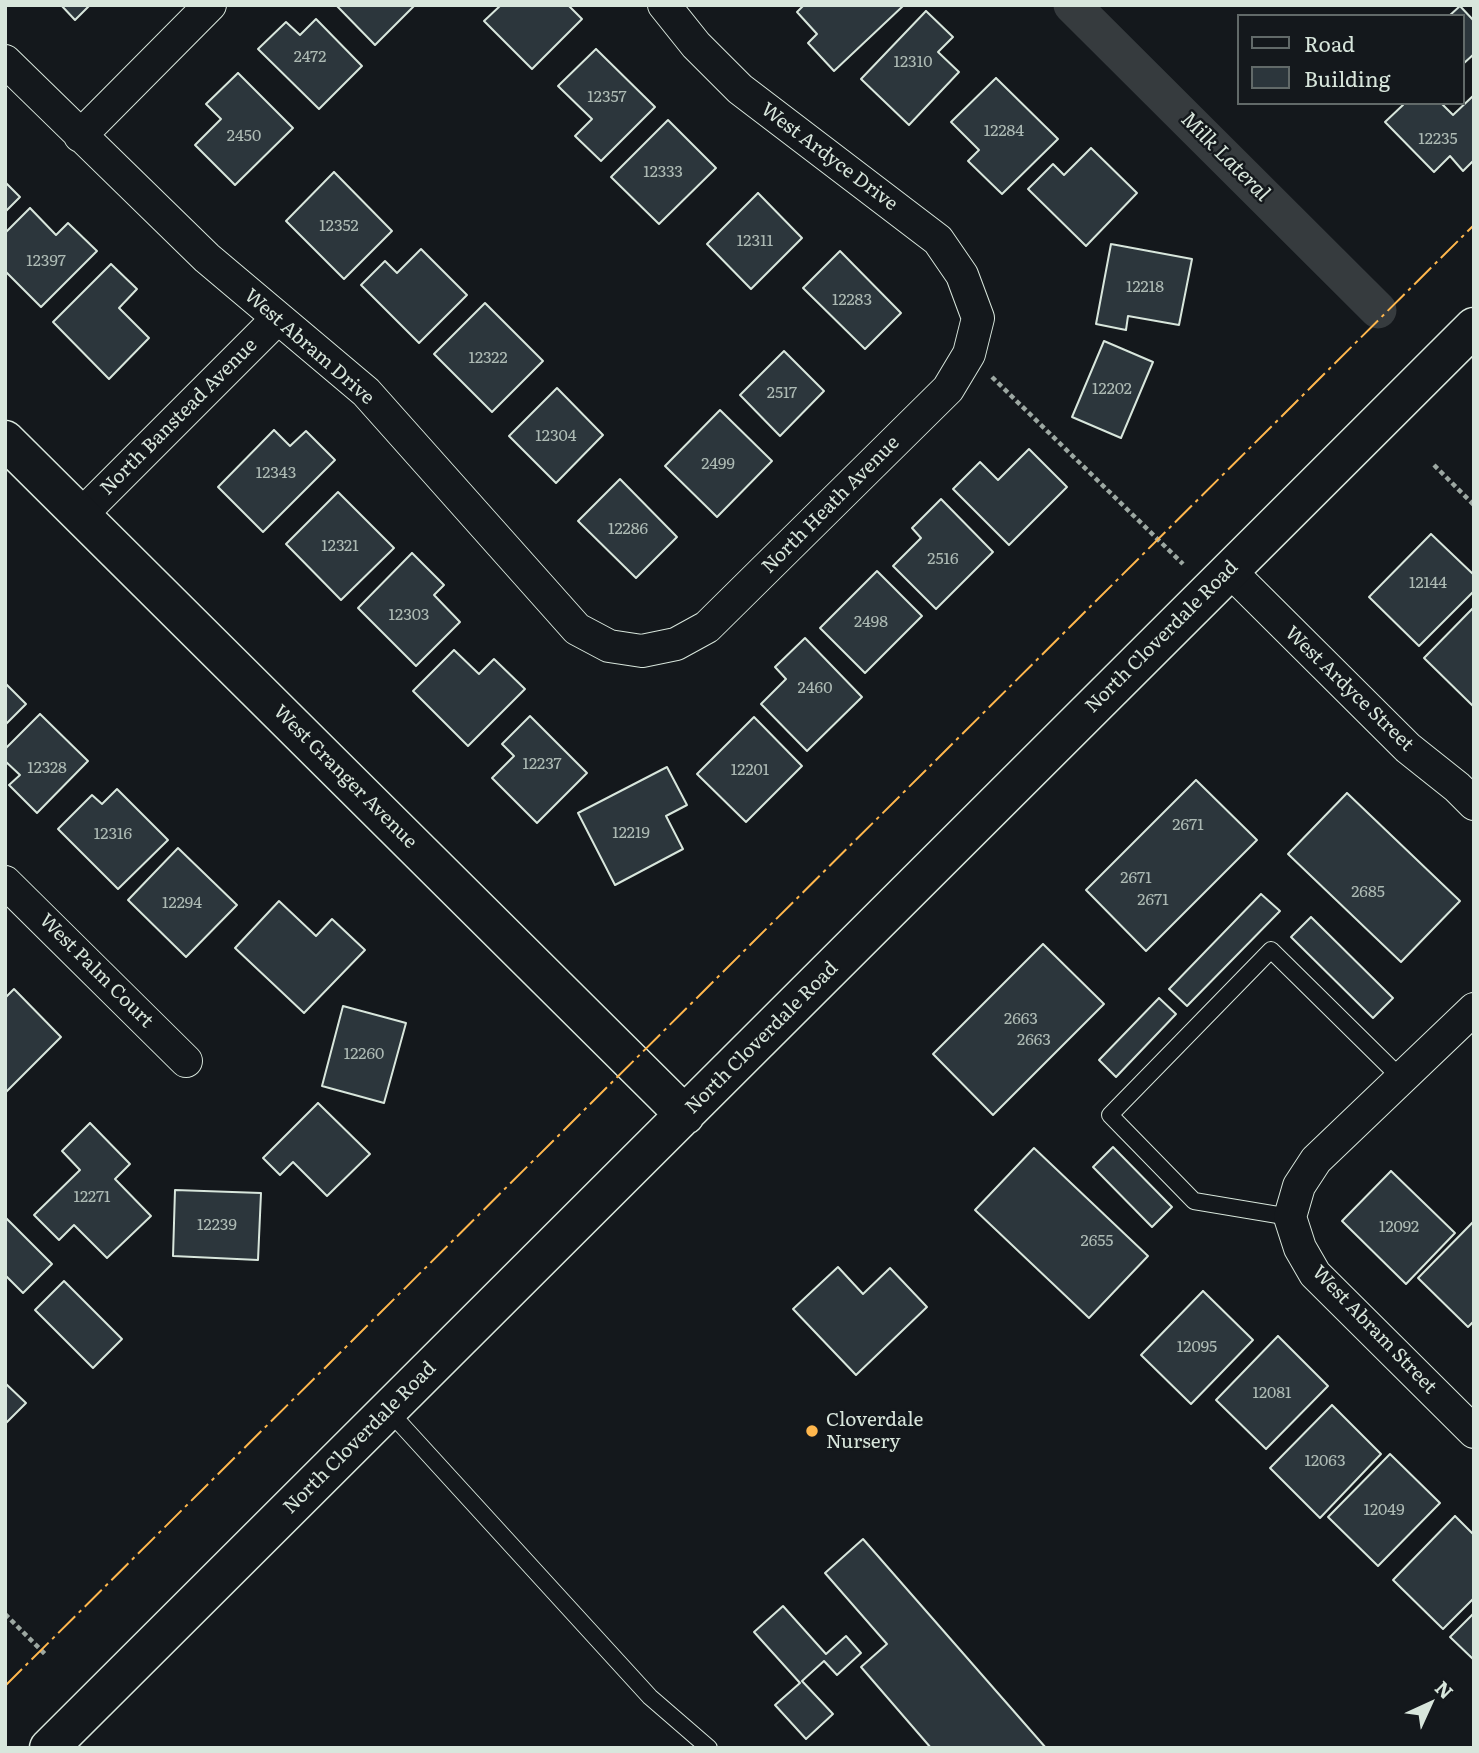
<!DOCTYPE html>
<style>
body{margin:0}
#map{position:relative;width:1479px;height:1753px;overflow:hidden;background:#14181c;font-family:Literata,serif}
canvas{display:block}
.frame{position:absolute;inset:0;border:7px solid #d8e6dc;pointer-events:none}
.legend{position:absolute;left:1237px;top:14px;width:228px;height:91px;box-sizing:border-box;background:#14181c;border:2px solid #626a69;margin:0;padding:9px 12px;list-style:none;font-size:21px;color:#d8e6dc}
.legend li{display:flex;align-items:center;gap:14px;height:35px}
.legend b{width:35px;border:2px solid #626a69}
.north{position:absolute;left:1395px;top:1669px;width:70px;height:70px;-webkit-text-stroke:5px #14181c;paint-order:stroke;rotate:45deg;font-size:19px;font-weight:700;line-height:28px;text-align:center;color:#d8e6dc}
.north::after{content:'';display:block;margin:auto;width:24px;height:32px;background:#d8e6dc;clip-path:polygon(50% 0,100% 100%,50% 72%,0 100%)}
</style>
<div id="map">
<canvas width="1479" height="1753"></canvas>
<div class="frame"></div>
<ul class="legend">
<li><b style="height:9px;background:#14181c"></b>Road</li>
<li><b style="height:19px;background:#2c363c"></b>Building</li>
</ul>
<div class="north">N</div>
</div>
<script>
const ctx = document.querySelector('canvas').getContext('2d');
ctx.lineJoin = 'round';
function toPath(rows) {
  const path = new Path2D();
  for (const r of rows) {
    path.moveTo(r[0], r[1]);
    for (let i = 2; i < r.length; i += 2) path.lineTo(r[i], r[i + 1]);
  }
  return path;
}
function strokePath(path, color, width, dash) {
  ctx.strokeStyle = color;
  ctx.lineWidth = width;
  ctx.lineCap = dash ? 'butt' : 'round';
  ctx.setLineDash(dash || []);
  ctx.stroke(path);
}
function fillPath(path, color) {
  ctx.fillStyle = color;
  ctx.fill(path, 'evenodd');
}
function drawText(font, color, halo, rows, align = 'center') {
  ctx.font = font + ' Literata,serif';
  ctx.lineWidth = 5;
  ctx.setLineDash([]);
  ctx.textBaseline = 'middle';
  ctx.strokeStyle = halo;
  ctx.fillStyle = color;
  for (const [text, x, y, turn = 0] of rows) {
    ctx.save();
    ctx.translate(x, y);
    ctx.rotate((+turn || 0) * Math.PI / 180);
    ctx.textAlign = isNaN(turn) ? turn : align;
    if (halo) ctx.strokeText(text, 0, 0);
    ctx.fillText(text, 0, 0);
    ctx.restore();
  }
}
strokePath(toPath([
 [1072,5,1378,310]
]), '#363b3e', 37);
const building = toPath([
 [61,5,90,5,75,20,61,5],
 [336,5,415,5,375,45,336,5],
 [501,5,568,5,582,19,532,69,484,21,501,5],
 [804,5,903,5,903,6,834,71,808,43,817,34,797,12,804,5],
 [1460,6,1474,21,1474,54,1463,64,1463,16,1449,16,1460,6],
 [926,11,953,37,938,52,959,72,909,125,861,79,926,11],
 [316,19,362,66,319,109,258,49,286,22,300,35,316,19],
 [596,49,655,107,601,161,575,136,592,119,558,86,596,49],
 [238,73,293,128,235,185,195,145,221,119,206,104,238,73],
 [996,78,1058,139,1002,194,968,161,979,150,951,122,996,78],
 [1474,95,1474,160,1463,171,1450,156,1434,172,1385,122,1403,105,1402,103,1441,103,1453,115,1474,95],
 [668,120,716,168,659,224,611,177,668,120],
 [1091,148,1137,193,1086,246,1028,189,1053,164,1064,175,1091,148],
 [334,172,392,231,344,279,286,221,334,172],
 [5,182,20,197,5,212,5,182],
 [758,193,802,238,751,289,707,244,758,193],
 [30,208,56,235,68,223,97,251,41,307,5,271,5,233,30,208],
 [1111,244,1192,259,1179,325,1128,316,1126,330,1096,324,1111,244],
 [421,249,467,295,419,343,361,285,385,261,397,273,421,249],
 [840,251,901,313,865,349,803,288,840,251],
 [111,264,137,289,119,308,149,338,109,379,53,322,111,264],
 [485,303,543,361,492,412,434,354,485,303],
 [1104,341,1153,362,1121,438,1072,417,1104,341],
 [784,351,824,391,780,436,740,395,784,351],
 [557,388,603,435,556,483,509,436,557,388],
 [720,410,772,461,717,517,665,466,720,410],
 [274,430,290,446,306,431,335,460,263,532,218,487,274,430],
 [1029,449,1067,487,1009,545,953,489,980,462,998,480,1029,449],
 [620,479,677,537,636,578,578,521,620,479],
 [338,492,394,548,341,600,286,544,338,492],
 [941,499,993,552,936,609,893,566,921,538,912,528,941,499],
 [1431,534,1474,575,1474,591,1419,646,1369,597,1431,534],
 [412,553,444,585,434,595,460,622,416,666,358,608,412,553],
 [877,571,922,616,865,673,820,628,877,571],
 [1474,607,1474,707,1424,658,1474,607],
 [805,638,862,697,807,751,761,704,786,679,775,667,805,638],
 [454,650,479,674,494,659,525,689,468,746,413,691,454,650],
 [5,683,26,704,5,725,5,683],
 [40,714,88,761,37,813,9,785,20,775,5,761,5,749,40,714],
 [530,716,587,773,537,823,492,778,514,756,502,744,530,716],
 [754,717,802,766,746,822,697,774,754,717],
 [667,767,687,805,666,816,683,849,615,885,578,813,667,767],
 [1196,780,1257,840,1146,951,1086,890,1196,780],
 [117,789,168,840,118,889,58,829,92,795,102,804,117,789],
 [1347,793,1460,901,1401,962,1288,854,1347,793],
 [178,848,237,905,186,957,128,900,178,848],
 [1261,894,1280,911,1187,1006,1169,989,1261,894],
 [279,901,316,936,332,919,365,950,304,1013,235,948,279,901],
 [1311,917,1393,998,1373,1018,1291,937,1311,917],
 [1043,944,1104,1004,993,1115,933,1054,1043,944],
 [14,989,61,1037,5,1093,5,998,14,989],
 [1159,998,1176,1014,1116,1077,1099,1060,1159,998],
 [343,1006,406,1023,384,1103,322,1086,343,1006],
 [318,1103,370,1154,327,1196,293,1162,280,1175,263,1158,318,1103],
 [90,1123,130,1164,115,1179,151,1216,107,1258,74,1225,59,1240,34,1215,80,1170,62,1151,90,1123],
 [1113,1147,1172,1207,1152,1227,1093,1167,1113,1147],
 [1034,1148,1148,1256,1089,1318,975,1210,1034,1148],
 [1391,1171,1455,1233,1406,1284,1342,1221,1391,1171],
 [175,1190,261,1193,258,1260,173,1256,175,1190],
 [5,1217,52,1264,23,1293,5,1275,5,1217],
 [1474,1221,1474,1321,1468,1327,1418,1278,1474,1221],
 [838,1267,863,1294,890,1268,927,1307,856,1375,793,1309,838,1267],
 [64,1281,122,1339,93,1368,35,1310,64,1281],
 [1203,1291,1253,1340,1191,1404,1141,1355,1203,1291],
 [1278,1336,1328,1386,1266,1449,1216,1400,1278,1336],
 [5,1383,26,1403,5,1424,5,1383],
 [1332,1405,1381,1454,1320,1518,1270,1468,1332,1405],
 [1390,1454,1440,1503,1378,1566,1328,1517,1390,1454],
 [1455,1516,1474,1535,1474,1598,1443,1629,1393,1580,1455,1516],
 [863,1539,1046,1748,931,1748,861,1667,887,1644,825,1573,863,1539],
 [783,1606,826,1654,846,1636,861,1653,837,1675,824,1661,802,1681,833,1714,806,1739,775,1705,800,1683,754,1632,783,1606],
 [1474,1613,1474,1660,1450,1637,1474,1613]
]);
fillPath(building, '#2c363c');
strokePath(building, '#d8e6dc', 2);
const lane = toPath([
 [1290,1217,1194,1201,1110,1115,1271,950,1402,1079],
 [388,1410,650,1697,709,1748]
]);
const street = toPath([
 [5,61,207,258,366,392,577,629,609,646,642,651,676,644,707,627,948,389,969,354,978,318,962,275,938,240,740,89,696,45,664,5],
 [80,136,210,5],
 [81,515,277,319],
 [1229,570,1408,748,1457,787,1474,804],
 [5,882,186,1061],
 [1474,1009,1316,1160,1299,1186,1290,1217,1300,1248,1315,1274,1474,1432]
]);
const secondary = toPath([
 [5,440,685,1115],
 [49,1748,1474,327]
]);
strokePath(lane, '#d8e6dc', 18);
strokePath(street, '#d8e6dc', 34);
strokePath(secondary, '#d8e6dc', 41);
strokePath(toPath([
 [992,377,1183,564],
 [1434,465,1474,505],
 [5,1614,47,1656]
]), '#9da8a2', 4.5, [5, 3.5]);
strokePath(lane, '#14181c', 16);
strokePath(street, '#14181c', 32);
strokePath(secondary, '#14181c', 38);
strokePath(toPath([
 [5,1686,1474,225]
]), '#ffb74d', 2, [24, 5, 3.5, 5]);
for (const [x, y, r, color] of [
 [812,1431,7,"#ffb74d"]
]) {
  const dot = new Path2D();
  dot.arc(x, y, r, 0, 2 * Math.PI);
  ctx.fillStyle = color;
  ctx.fill(dot);
  strokePath(dot, '#14181c', 2.5);
}
drawText('16px', '#adbab4', null, [
 ["2472",310,57],
 ["12310",913,62],
 ["12357",607,97],
 ["12284",1004,131],
 ["2450",244,136],
 ["12235",1438,139],
 ["12333",663,172],
 ["12352",339,226],
 ["12311",755,241],
 ["12397",46,261],
 ["12218",1145,287],
 ["12283",852,300],
 ["12322",488,358],
 ["12202",1112,389],
 ["2517",782,393],
 ["12304",556,436],
 ["2499",718,464],
 ["12343",276,473],
 ["12286",628,529],
 ["12321",340,546],
 ["2516",943,559],
 ["12144",1428,583],
 ["12303",409,615],
 ["2498",871,622],
 ["2460",815,688],
 ["12237",542,764],
 ["12328",47,768],
 ["12201",750,770],
 ["2671",1188,825],
 ["12219",631,833],
 ["12316",113,834],
 ["2671",1136,878],
 ["2685",1368,892],
 ["2671",1153,900],
 ["12294",182,903],
 ["2663",1021,1019],
 ["2663",1034,1040],
 ["12260",364,1054],
 ["12271",92,1197],
 ["12239",217,1225],
 ["12092",1399,1227],
 ["2655",1097,1241],
 ["12095",1197,1347],
 ["12081",1272,1393],
 ["12063",1325,1461],
 ["12049",1384,1510]
]);
drawText('19px', '#d8e6dc', '#14181c', [
 ["West Ardyce Drive",829,157,37],
 ["West Abram Drive",309,347,41],
 ["North Banstead Avenue",179,417,-45],
 ["North Heath Avenue",831,505,-45],
 ["North Cloverdale Road",1162,637,-45],
 ["West Ardyce Street",1349,689,44],
 ["West Granger Avenue",345,777,45],
 ["West Palm Court",96,971,45],
 ["North Cloverdale Road",762,1038,-45],
 ["West Abram Street",1374,1330,46],
 ["North Cloverdale Road",360,1438,-45]
]);
drawText('19px', '#d8e6dc', '#14181c', [
 ["Cloverdale",826,1420],
 ["Nursery",826,1442]
], 'left');
drawText('italic 21px', '#d8e6dc', '#14181c', [
 ["Milk Lateral",1225,157,45]
]);
</script>
